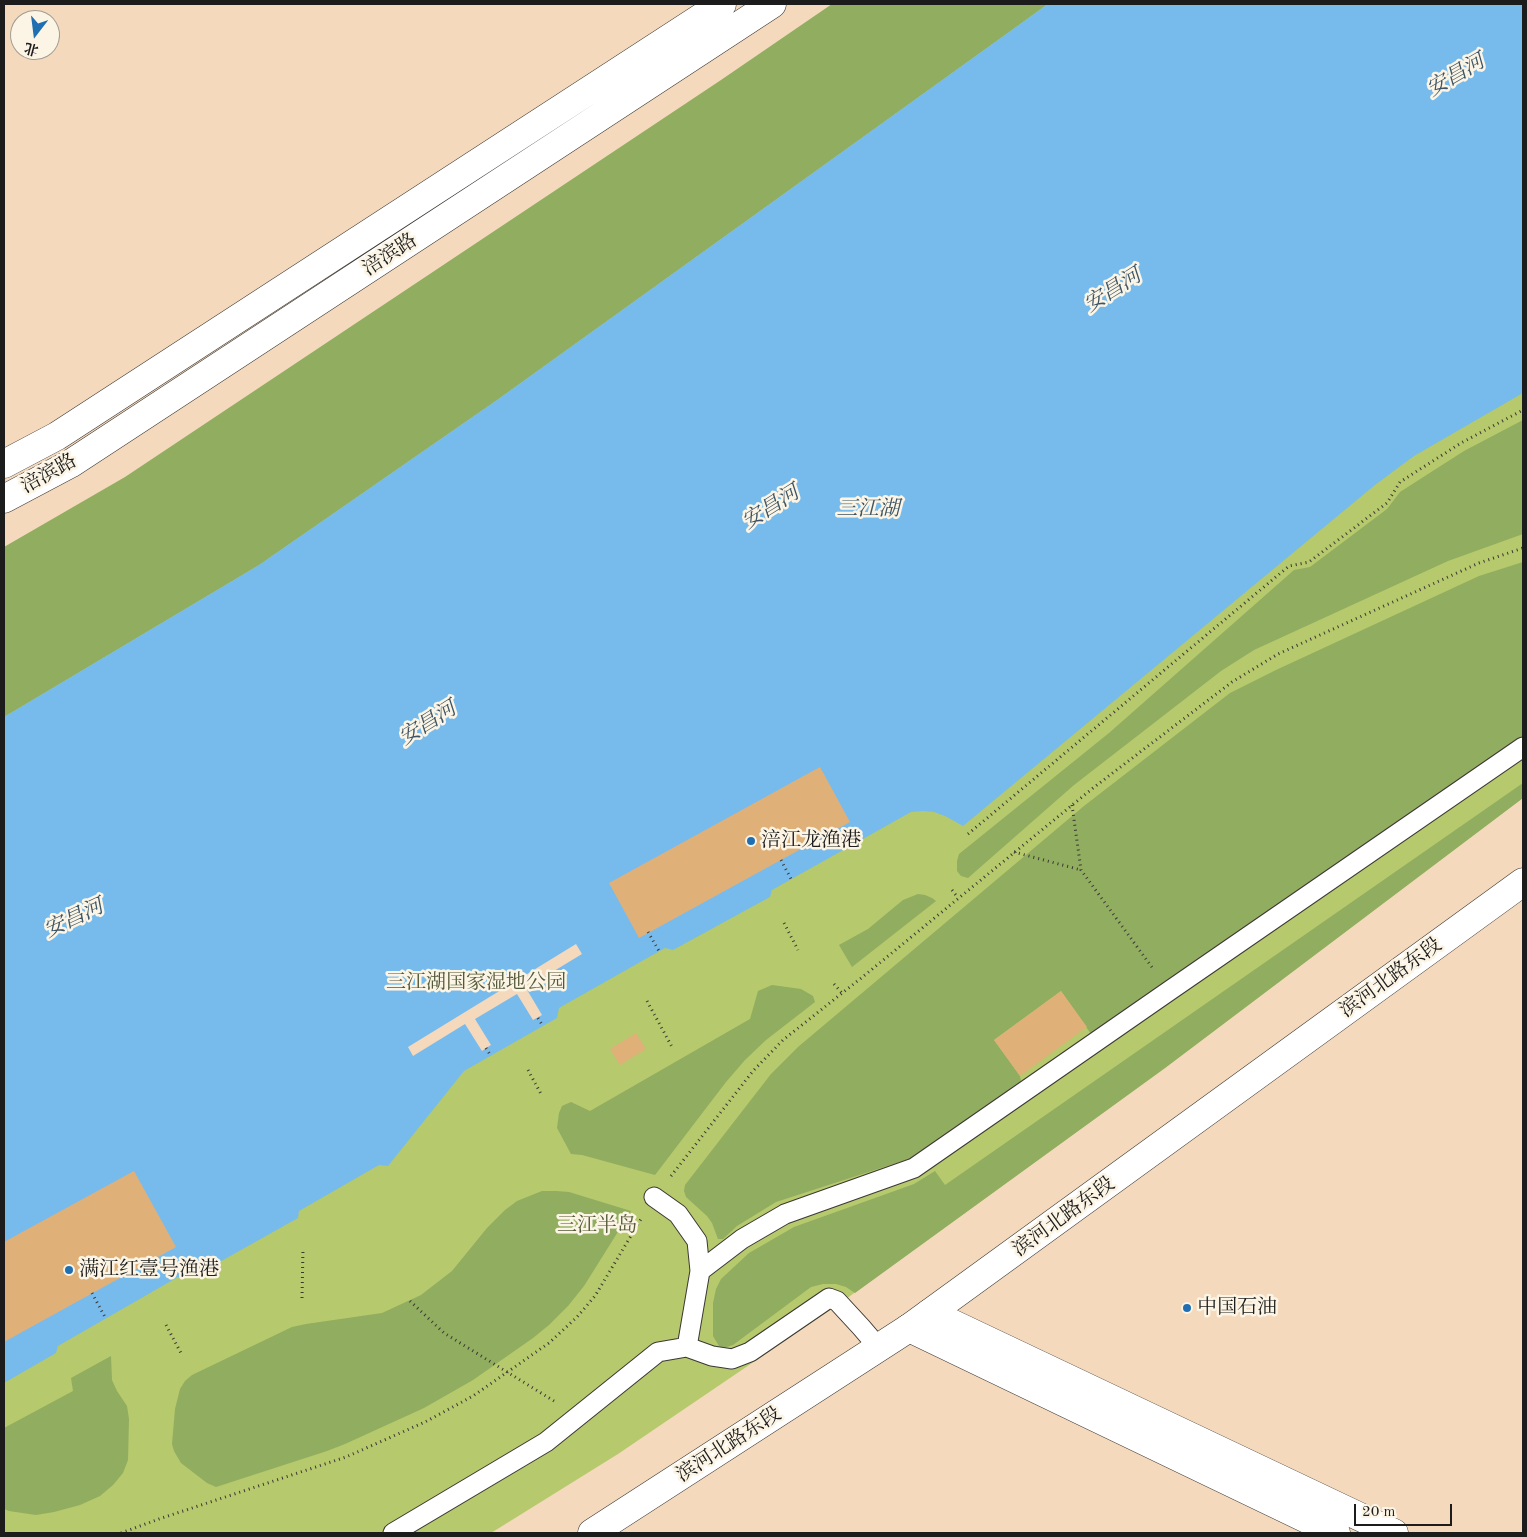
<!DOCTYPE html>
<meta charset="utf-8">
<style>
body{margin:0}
#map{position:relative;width:1527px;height:1537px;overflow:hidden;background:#f4d9bc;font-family:"Old Standard TT","Noto Serif SC",serif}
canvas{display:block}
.frame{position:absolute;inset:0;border:5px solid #1c1c1c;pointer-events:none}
.north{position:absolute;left:10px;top:10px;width:50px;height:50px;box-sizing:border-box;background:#fcf5e5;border:1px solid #a29e95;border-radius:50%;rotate:195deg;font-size:14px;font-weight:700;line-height:20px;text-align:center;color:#1c1c1c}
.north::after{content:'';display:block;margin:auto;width:18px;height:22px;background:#1f6fb2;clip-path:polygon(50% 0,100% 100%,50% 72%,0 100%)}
.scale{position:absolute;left:1354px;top:1504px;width:98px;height:22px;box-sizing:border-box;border:2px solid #1c1c1c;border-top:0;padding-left:6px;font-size:15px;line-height:18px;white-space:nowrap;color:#1c1c1c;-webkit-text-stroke:4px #fcf5e5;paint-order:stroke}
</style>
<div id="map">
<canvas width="1527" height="1537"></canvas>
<div class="frame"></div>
<div class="north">北</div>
<div class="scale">20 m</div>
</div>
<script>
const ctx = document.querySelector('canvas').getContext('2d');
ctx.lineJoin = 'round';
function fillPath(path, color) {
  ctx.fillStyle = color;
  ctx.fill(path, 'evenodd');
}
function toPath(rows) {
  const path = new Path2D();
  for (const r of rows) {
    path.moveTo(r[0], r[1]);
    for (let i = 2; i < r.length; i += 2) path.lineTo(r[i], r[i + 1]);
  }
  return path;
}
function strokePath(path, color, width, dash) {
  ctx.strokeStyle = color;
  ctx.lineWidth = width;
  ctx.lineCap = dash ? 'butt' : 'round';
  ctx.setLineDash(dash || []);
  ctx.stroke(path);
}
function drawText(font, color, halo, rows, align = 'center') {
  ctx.font = font + ' "Old Standard TT","Noto Serif SC",serif';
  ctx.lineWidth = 5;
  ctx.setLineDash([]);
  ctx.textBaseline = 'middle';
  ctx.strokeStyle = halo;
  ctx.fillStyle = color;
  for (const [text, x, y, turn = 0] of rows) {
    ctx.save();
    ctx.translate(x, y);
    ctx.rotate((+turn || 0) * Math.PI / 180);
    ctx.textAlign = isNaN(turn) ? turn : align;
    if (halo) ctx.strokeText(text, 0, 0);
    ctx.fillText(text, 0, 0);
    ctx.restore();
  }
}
fillPath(toPath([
 [1048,4,1523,4,1523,798,1165,1068,839,1304,618,1454,491,1533,4,1533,4,717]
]), '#b6c96c');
fillPath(toPath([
 [832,4,1048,4,497,400,259,565,4,717,4,547,125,477,721,80],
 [1523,420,1523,534,1448,561,1254,650,1221,671,1074,785,968,878,961,876,957,871,957,861,959,854,1109,733,1294,570,1310,567,1387,509,1400,492,1464,451],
 [1523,562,1523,738,1418,812,1091,1034,1061,991,994,1040,1020,1076,1021,1081,912,1158,776,1202,737,1226,723,1239,718,1239,712,1223,707,1216,686,1197,684,1191,685,1185,771,1074,798,1047,1084,806,1230,693,1276,670,1479,576],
 [1523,783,1523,798,1165,1068,855,1293,846,1287,836,1284,823,1284,811,1287,733,1345,723,1348,719,1346,713,1336,713,1303,716,1289,721,1279,749,1253,794,1227,914,1184,935,1171,945,1185],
 [918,894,925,895,932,898,936,901,852,967,839,945,868,929,903,900],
 [772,985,801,989,813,996,815,1002,766,1040,745,1060,726,1082,655,1175,582,1155,571,1154,557,1128,559,1113,562,1106,571,1102,590,1111,750,1019,758,991],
 [542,1191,556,1191,569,1192,631,1211,584,1286,568,1306,549,1325,533,1338,473,1380,424,1408,345,1444,327,1451,216,1487,207,1483,181,1463,174,1451,172,1444,175,1409,180,1389,185,1381,192,1375,292,1327,306,1324,382,1313,421,1295,452,1271,487,1228,505,1210,517,1201],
 [111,1356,112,1380,117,1391,127,1406,129,1419,128,1460,123,1473,113,1485,100,1496,80,1505,54,1512,36,1515,9,1511,4,1509,4,1428,73,1391,71,1378]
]), '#90ad60');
fillPath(toPath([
 [1048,4,1523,4,1523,393,1414,456,1375,485,963,826,945,816,934,812,923,811,911,812,772,890,770,897,673,950,665,948,559,1008,557,1018,464,1071,388,1166,379,1165,299,1211,298,1218,191,1278,178,1277,58,1346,56,1353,4,1383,4,717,259,565,497,400]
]), '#77bbed');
fillPath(toPath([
 [576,944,582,954,526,988,542,1015,533,1020,517,994,475,1019,491,1045,486,1048,482,1051,465,1024,413,1056,408,1047]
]), '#f4d9bc');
fillPath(toPath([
 [820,767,850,822,639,938,609,883],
 [1061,991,1087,1027,1020,1076,994,1040],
 [636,1033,646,1049,620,1065,610,1049],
 [134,1171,176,1247,4,1342,4,1242]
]), '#e0b079');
const service = toPath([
 [654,1197,678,1214,697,1241,700,1271,687,1347],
 [700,1271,742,1239,785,1214,914,1168,1169,991,1523,747],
 [393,1533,546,1442,658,1352,687,1347,712,1356,732,1359,750,1352,829,1298,837,1301,861,1327,879,1348]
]);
const tertiary = toPath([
 [592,1533,909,1328,1523,882]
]);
const secondary = toPath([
 [4,464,57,436,722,4],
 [4,499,70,464,772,4],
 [930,1313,1394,1533],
 [909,1328,1336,1533]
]);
strokePath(service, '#3c3834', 21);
strokePath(tertiary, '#3c3834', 29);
strokePath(secondary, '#3c3834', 29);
strokePath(toPath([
 [1072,805,1081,870,1154,970],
 [968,834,1289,566,1309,562,1387,503,1400,482,1461,443,1523,410],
 [1014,852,1081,870],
 [781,860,791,879],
 [952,890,958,898],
 [784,923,798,950],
 [648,932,659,951],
 [834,984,842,993],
 [647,1001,672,1047],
 [538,1018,543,1026],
 [486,1048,491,1056],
 [528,1070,541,1094],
 [671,1176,753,1071,783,1040,865,975,1093,788,1232,682,1278,654,1479,563,1523,548],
 [92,1293,106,1319],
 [302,1298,303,1249],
 [410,1301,444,1333,554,1401],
 [166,1325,182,1355],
 [121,1533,159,1519,346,1457,425,1422,473,1396,549,1343,577,1317,595,1296,641,1219]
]), '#3c3834', 3, [1, 4]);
strokePath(service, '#fff', 19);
strokePath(tertiary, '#fff', 28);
strokePath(secondary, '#fff', 28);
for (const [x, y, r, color] of [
 [751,841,5,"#1f6fb2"],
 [69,1270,5,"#1f6fb2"],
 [1187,1308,5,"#1f6fb2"]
]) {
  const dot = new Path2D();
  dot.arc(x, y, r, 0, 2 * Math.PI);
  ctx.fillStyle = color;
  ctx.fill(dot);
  strokePath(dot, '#fcf5e5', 2);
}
drawText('20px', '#1c1c1c', '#fcf5e5', [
 ["涪滨路",390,255,-33],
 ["涪滨路",49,474,-29],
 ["滨河北路东段",1391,978,-36],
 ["滨河北路东段",1064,1217,-36],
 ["滨河北路东段",729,1445,-33]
]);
drawText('20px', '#1c1c1c', '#fcf5e5', [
 ["涪江龙渔港",761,841],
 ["满江红壹号渔港",79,1270],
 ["中国石油",1197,1308]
], 'left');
drawText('20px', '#525938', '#fcf5e5', [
 ["三江湖国家湿地公园",476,983],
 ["三江半岛",597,1226]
]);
drawText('italic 21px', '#3c5465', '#fcf5e5', [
 ["安昌河",1456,76,-30],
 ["安昌河",1113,291,-32],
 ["安昌河",771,508,-32],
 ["三江湖",868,509],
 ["安昌河",428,724,-32],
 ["安昌河",74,919,-25]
]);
</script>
